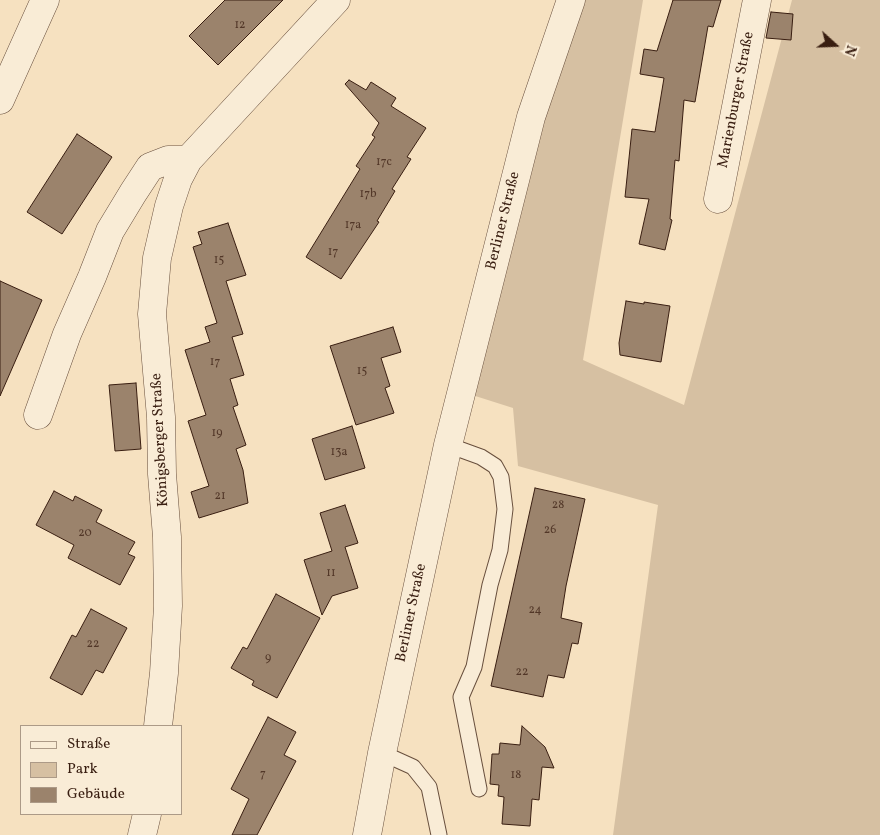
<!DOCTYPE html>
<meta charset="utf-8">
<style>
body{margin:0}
#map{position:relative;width:880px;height:835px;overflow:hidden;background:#f6e1c0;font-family:Vollkorn,serif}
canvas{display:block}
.legend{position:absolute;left:20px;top:725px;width:162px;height:90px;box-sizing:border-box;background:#f9ecd6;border:1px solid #ac9a87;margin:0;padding:6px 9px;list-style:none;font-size:15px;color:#391e11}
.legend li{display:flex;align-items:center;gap:10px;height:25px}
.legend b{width:25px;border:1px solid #ac9a87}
.north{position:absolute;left:810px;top:20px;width:50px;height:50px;-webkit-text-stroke:4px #f9ecd6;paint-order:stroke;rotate:110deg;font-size:14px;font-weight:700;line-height:20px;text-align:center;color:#391e11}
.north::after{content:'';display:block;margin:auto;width:18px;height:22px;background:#391e11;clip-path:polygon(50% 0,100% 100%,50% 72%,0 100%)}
</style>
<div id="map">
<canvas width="880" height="835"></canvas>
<ul class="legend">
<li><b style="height:6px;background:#f9ecd6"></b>Straße</li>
<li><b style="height:14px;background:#d6c0a2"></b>Park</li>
<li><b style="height:14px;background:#9b836c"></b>Gebäude</li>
</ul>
<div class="north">N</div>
</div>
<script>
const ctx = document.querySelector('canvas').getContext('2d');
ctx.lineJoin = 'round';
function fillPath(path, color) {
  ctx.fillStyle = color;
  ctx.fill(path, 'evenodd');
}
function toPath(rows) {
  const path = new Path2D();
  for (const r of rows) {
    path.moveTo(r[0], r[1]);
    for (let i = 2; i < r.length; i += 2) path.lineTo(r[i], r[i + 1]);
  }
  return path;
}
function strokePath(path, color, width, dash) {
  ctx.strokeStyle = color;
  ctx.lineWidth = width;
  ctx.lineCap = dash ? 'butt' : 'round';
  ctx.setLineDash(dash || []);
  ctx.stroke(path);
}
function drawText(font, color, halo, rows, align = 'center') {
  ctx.font = font + ' Vollkorn,serif';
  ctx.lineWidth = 5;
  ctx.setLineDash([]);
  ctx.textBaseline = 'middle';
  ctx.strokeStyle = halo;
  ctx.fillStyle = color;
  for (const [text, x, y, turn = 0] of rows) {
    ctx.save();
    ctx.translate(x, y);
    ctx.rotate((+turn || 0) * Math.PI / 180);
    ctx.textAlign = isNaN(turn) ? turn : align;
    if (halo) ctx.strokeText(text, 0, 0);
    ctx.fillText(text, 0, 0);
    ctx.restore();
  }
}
fillPath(toPath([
 [581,0,643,0,583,360,684,405,792,0,880,0,880,835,613,835,658,505,518,466,513,408,469,394,538,117]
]), '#d6c0a2');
const building = toPath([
 [225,0,283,0,218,65,189,36,225,0],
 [673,0,721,0,713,27,708,26,695,102,684,100,679,161,675,160,670,219,672,220,665,250,639,244,649,199,625,197,632,129,655,132,664,78,640,74,644,49,657,51,673,0],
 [771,12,793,14,791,40,766,38,771,12],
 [349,80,366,90,371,82,396,98,391,106,426,128,407,157,411,159,392,189,395,191,377,221,379,222,341,279,306,257,360,169,356,166,375,137,372,135,379,123,345,84,349,80],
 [77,134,112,157,62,234,27,212,77,134],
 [228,223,246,275,226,281,243,334,232,337,244,375,230,379,238,405,233,407,246,445,236,449,243,470,248,503,199,518,191,492,209,486,188,421,206,415,185,350,210,342,205,327,217,323,193,247,202,244,198,232,228,223],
 [0,281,42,300,0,396,0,281],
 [626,301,644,304,644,302,670,306,661,362,620,355,619,343,626,301],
 [393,327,401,352,381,358,390,386,385,388,394,413,356,425,330,346,393,327],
 [136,383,141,449,115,451,109,385,136,383],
 [352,426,365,468,325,480,312,439,352,426],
 [535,488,585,499,566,586,561,618,582,623,578,644,572,643,564,678,548,675,543,697,491,686,535,488],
 [54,491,73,501,75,496,102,510,96,522,135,542,128,554,135,557,120,585,68,558,74,545,36,525,54,491],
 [345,505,358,543,345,547,358,588,332,596,322,615,304,560,332,551,320,513,345,505],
 [276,594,320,618,277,698,252,685,254,681,231,668,243,647,247,649,276,594],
 [91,609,127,628,103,673,96,670,82,695,50,678,72,635,76,637,91,609],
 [268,717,296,732,284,755,296,761,257,835,232,835,249,799,231,789,268,717],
 [522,726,545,747,554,768,542,767,539,800,532,799,530,826,502,824,504,797,498,796,499,785,490,784,492,754,499,754,500,743,520,745,522,726]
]);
fillPath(building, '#9b836c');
strokePath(building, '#391e11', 1);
const service = toPath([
 [448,445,481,457,495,466,501,477,505,509,500,550,490,585,474,667,461,697,479,789],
 [382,753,413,767,429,787,439,835]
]);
const minor = toPath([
 [0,100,45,0],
 [718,199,757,0],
 [38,415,67,334,92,277,110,231,133,193,150,167,168,160,188,160],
 [158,726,164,673,168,606,167,537,162,474,161,417,152,314,157,258,169,206,178,179,188,160,336,0],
 [142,835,147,814],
 [367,835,382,753,448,445,531,117,571,0]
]);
strokePath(service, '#684f3d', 17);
strokePath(minor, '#684f3d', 29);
strokePath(service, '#f9ecd6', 15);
strokePath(minor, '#f9ecd6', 28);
drawText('12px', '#523728', null, [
 ["12",240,26],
 ["17c",384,163],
 ["17b",368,195],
 ["17a",353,226],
 ["17",333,253],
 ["15",219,261],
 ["17",215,363],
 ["15",362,372],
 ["19",217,434],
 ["13a",339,453],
 ["21",220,497],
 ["28",558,506],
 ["26",550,531],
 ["20",85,534],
 ["11",331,574],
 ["24",535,611],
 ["22",93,645],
 ["9",268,659],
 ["22",522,673],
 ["7",263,775],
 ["18",516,776]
]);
drawText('15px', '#391e11', '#f9ecd6', [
 ["Marienburger Straße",737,100,-79],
 ["Berliner Straße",504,221,-76],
 ["Königsberger Straße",161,440,-93],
 ["Berliner Straße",412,613,-78]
]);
</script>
